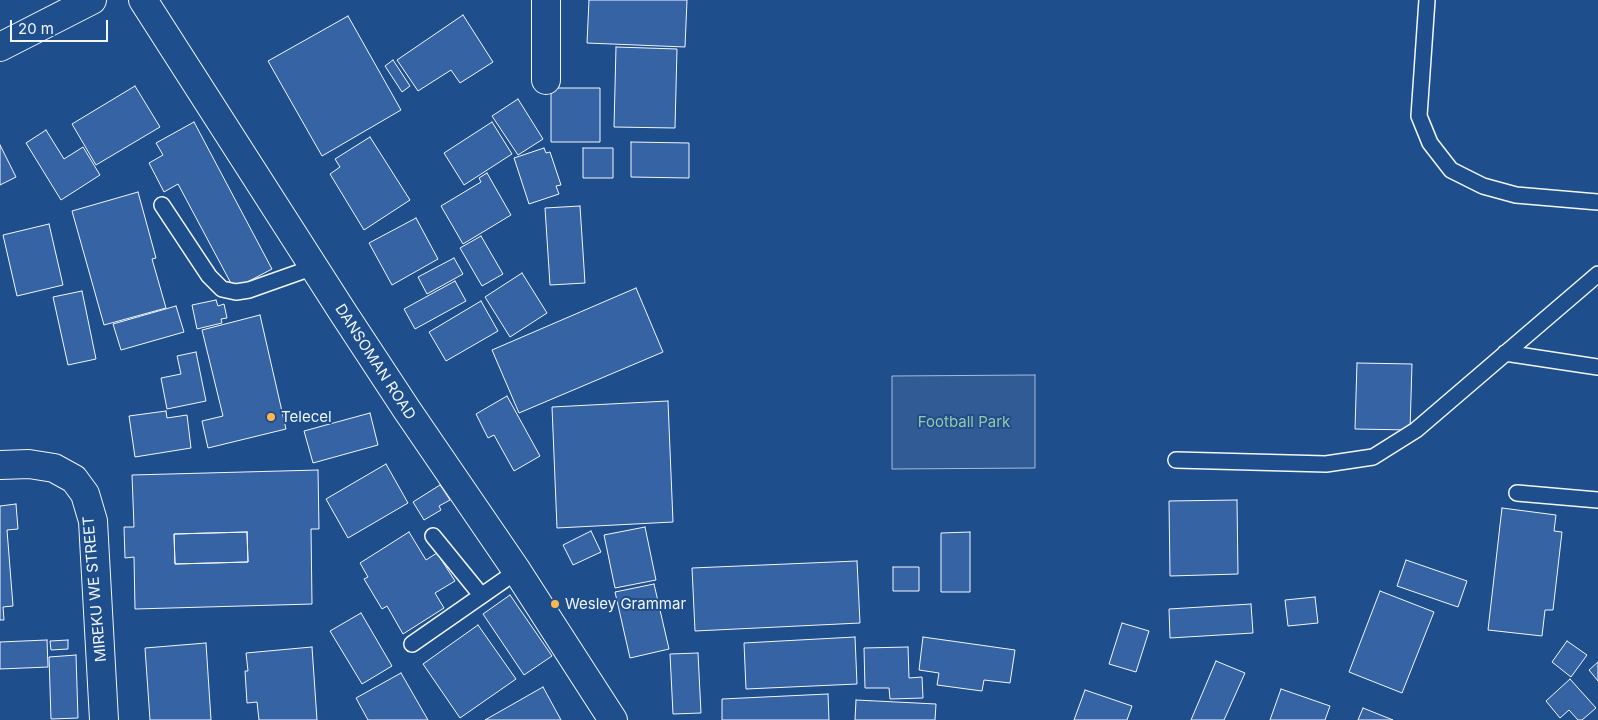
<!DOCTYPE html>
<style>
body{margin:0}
#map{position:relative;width:1598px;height:720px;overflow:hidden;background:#1f4e8c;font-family:Inter,sans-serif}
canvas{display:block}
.scale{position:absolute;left:10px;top:20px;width:98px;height:22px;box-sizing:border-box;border:2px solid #f2f6ff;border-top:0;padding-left:6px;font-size:15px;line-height:18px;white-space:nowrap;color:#f2f6ff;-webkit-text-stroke:4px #1f4e8c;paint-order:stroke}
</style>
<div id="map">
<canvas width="1598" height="720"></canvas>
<div class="scale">20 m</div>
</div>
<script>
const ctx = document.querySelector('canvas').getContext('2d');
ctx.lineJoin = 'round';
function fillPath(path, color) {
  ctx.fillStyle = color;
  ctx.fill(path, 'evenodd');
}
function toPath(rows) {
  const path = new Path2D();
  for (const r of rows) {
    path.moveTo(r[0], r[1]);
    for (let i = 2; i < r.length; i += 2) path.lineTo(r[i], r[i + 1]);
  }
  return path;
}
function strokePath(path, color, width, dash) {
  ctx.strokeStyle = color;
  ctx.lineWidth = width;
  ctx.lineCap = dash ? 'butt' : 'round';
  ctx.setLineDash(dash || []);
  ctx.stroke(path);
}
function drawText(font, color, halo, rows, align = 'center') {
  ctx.font = font + ' Inter,sans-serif';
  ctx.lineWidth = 4;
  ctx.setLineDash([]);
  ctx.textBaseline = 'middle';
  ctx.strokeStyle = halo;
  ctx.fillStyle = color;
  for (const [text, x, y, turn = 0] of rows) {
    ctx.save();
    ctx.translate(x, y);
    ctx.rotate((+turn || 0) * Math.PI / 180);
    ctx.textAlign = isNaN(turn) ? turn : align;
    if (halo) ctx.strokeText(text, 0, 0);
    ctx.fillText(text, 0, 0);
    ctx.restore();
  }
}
const built = toPath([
 [1035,375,1035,468,892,469,892,376,1035,375]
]);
fillPath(built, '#305b95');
strokePath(built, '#a8bbd7', 1);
const building = toPath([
 [589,0,687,0,685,47,587,43,589,0],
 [463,15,493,62,460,83,451,70,418,91,397,60,463,15],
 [348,16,401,110,322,156,268,61,348,16],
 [616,47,677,49,675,128,614,127,616,47],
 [393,60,410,86,402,92,385,66,393,60],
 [135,86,160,127,96,165,72,124,135,86],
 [551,88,600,88,600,142,551,142,551,88],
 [518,99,543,139,518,155,492,116,518,99],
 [194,122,272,269,234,289,178,184,164,192,149,163,163,155,156,143,194,122],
 [492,122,512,154,464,185,444,153,492,122],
 [46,130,64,159,83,147,100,175,61,200,26,143,46,130],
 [370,137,410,200,364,230,330,174,340,167,335,159,370,137],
 [631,142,689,143,689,178,631,177,631,142],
 [0,145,16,177,0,185,0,145],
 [544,148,546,153,550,152,561,185,556,186,559,194,529,204,514,158,544,148],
 [583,148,613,148,613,178,583,178,583,148],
 [487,173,511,215,463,244,441,206,481,182,479,178,487,173],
 [138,192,156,258,152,259,166,308,104,325,72,211,138,192],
 [580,206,585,283,550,285,545,208,580,206],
 [416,218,438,259,392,285,369,243,416,218],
 [49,224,63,285,17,296,3,235,49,224],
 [481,236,503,274,482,286,460,248,481,236],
 [454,258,463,274,427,294,418,277,454,258],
 [522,273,547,313,510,337,485,297,522,273],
 [455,281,466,301,415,329,404,309,455,281],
 [636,288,663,352,519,413,492,350,636,288],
 [82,291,96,359,68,365,53,297,82,291],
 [216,300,218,306,224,304,227,318,221,319,222,323,197,329,192,305,216,300],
 [481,301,498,331,446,361,429,332,481,301],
 [176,306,184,332,121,350,113,324,176,306],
 [260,315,286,429,208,448,202,421,223,416,202,330,260,315],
 [196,352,206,401,167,409,161,378,181,374,177,356,196,352],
 [1357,363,1412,364,1410,430,1355,429,1357,363],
 [507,396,540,456,514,471,494,435,488,438,476,414,507,396],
 [668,401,673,522,557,528,552,407,668,401],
 [166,411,167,418,187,415,191,448,135,457,129,416,166,411],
 [370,413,378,445,313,463,304,431,370,413],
 [386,464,408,503,348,538,326,499,386,464],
 [318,470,319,529,311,529,312,604,135,609,134,557,125,558,124,527,134,527,132,475,318,470],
 [247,532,248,562,175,564,174,534,247,532],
 [440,485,450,500,439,506,441,510,424,520,413,502,440,485],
 [1237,500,1238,574,1170,576,1169,501,1237,500],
 [16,504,18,529,7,530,13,606,3,607,4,620,0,620,0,506,16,504],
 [1502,508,1556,515,1554,531,1562,532,1553,610,1545,610,1542,636,1488,630,1502,508],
 [645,527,656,580,615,588,604,535,645,527],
 [591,531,601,552,573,565,563,545,591,531],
 [247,532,248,562,175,564,174,534,247,532],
 [409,532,426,560,437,553,455,581,435,593,444,608,403,634,387,606,382,609,364,579,368,577,360,563,409,532],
 [970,532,970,592,941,592,941,533,970,532],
 [1406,560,1467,581,1458,607,1397,586,1406,560],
 [857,561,860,623,695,631,692,568,857,561],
 [893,567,919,567,919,591,893,591,893,567],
 [654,584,669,649,630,658,615,592,654,584],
 [1380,591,1434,612,1402,693,1349,672,1380,591],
 [510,595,552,656,524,675,483,614,510,595],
 [1315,597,1318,623,1288,626,1285,600,1315,597],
 [1251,604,1253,633,1170,638,1169,609,1251,604],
 [361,613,392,666,362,684,330,631,361,613],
 [1122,623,1149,631,1136,672,1109,664,1122,623],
 [478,625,516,679,460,718,423,664,478,625],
 [855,637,857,684,746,689,744,643,855,637],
 [923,637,1015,650,1010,683,984,680,982,691,937,685,939,673,919,670,923,637],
 [47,640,48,667,0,669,0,642,47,640],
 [68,640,68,649,51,650,50,641,68,640],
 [1567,641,1587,655,1571,677,1552,662,1567,641],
 [206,643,211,720,150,720,145,648,206,643],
 [312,647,317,720,259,720,257,702,247,703,245,671,248,671,246,653,312,647],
 [908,647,909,678,922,677,923,698,890,699,889,688,865,688,864,648,908,647],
 [698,653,701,713,673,714,670,654,698,653],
 [76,655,78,718,51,719,49,657,76,655],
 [1216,661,1245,673,1224,720,1191,720,1216,661],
 [1598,662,1598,681,1589,670,1598,662],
 [401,673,428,720,368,720,356,698,401,673],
 [1570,679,1596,708,1582,720,1578,720,1569,710,1560,718,1546,701,1570,679],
 [543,687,561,720,485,720,543,687],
 [1281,689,1330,706,1325,720,1270,720,1281,689],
 [1085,690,1132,706,1127,720,1074,720,1085,690],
 [828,694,829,720,722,720,722,699,828,694],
 [856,700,936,704,935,720,855,720,856,700],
 [1363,708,1393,720,1358,720,1363,708]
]);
fillPath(building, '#3563a3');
strokePath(building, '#f2f6ff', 1);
const service = toPath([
 [1427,0,1419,116,1430,143,1451,170,1483,186,1516,195,1598,202],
 [162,205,209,276,222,289,236,292,249,290,314,267],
 [1505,353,1598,367],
 [1176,460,1326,464,1373,457,1416,430,1598,274],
 [1517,493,1598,500],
 [433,536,481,595],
 [412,644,517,571]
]);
const minor = toPath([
 [546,0,546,80],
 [0,47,92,0],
 [0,465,29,464,54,468,74,479,85,494,93,521,104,720]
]);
const secondary = toPath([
 [143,0,342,311,407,410,517,571,613,720]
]);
strokePath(service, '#f2f6ff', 18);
strokePath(minor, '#f2f6ff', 30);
strokePath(secondary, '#f2f6ff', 30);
strokePath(service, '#1f4e8c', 15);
strokePath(minor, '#1f4e8c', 28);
strokePath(secondary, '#1f4e8c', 28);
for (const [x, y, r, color] of [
 [271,417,5,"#ffb74d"],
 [555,604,5,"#ffb74d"]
]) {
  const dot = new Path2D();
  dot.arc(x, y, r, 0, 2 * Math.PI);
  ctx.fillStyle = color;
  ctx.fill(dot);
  strokePath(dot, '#1f4e8c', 2);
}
drawText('15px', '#f2f6ff', '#1f4e8c', [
 ["DANSOMAN ROAD",375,362,57],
 ["MIREKU WE STREET",95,589,-95]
]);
drawText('15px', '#f2f6ff', '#1f4e8c', [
 ["Telecel",281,417],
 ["Wesley Grammar",565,604]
], 'left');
drawText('15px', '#97c8a6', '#1f4e8c', [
 ["Football Park",964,422]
]);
</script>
